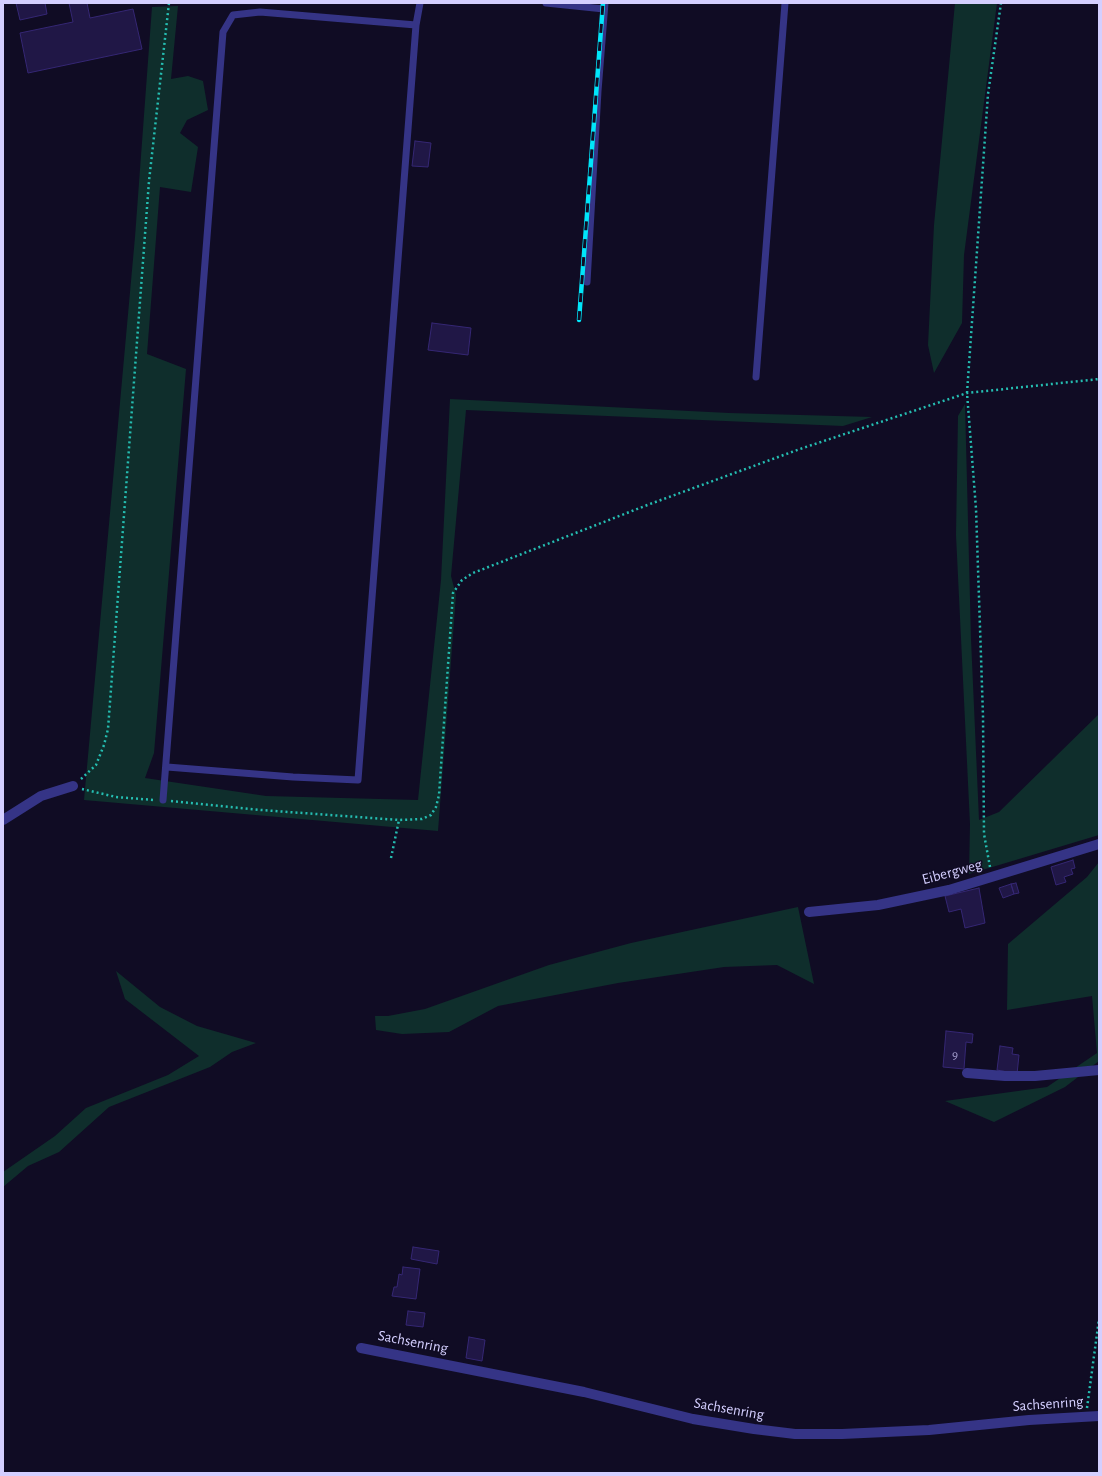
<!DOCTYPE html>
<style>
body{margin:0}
#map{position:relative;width:1102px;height:1476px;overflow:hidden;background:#100c24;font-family:"Alegreya Sans",sans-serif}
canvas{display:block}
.frame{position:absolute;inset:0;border:4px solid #d4cfff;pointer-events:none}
</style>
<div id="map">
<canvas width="1102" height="1476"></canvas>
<div class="frame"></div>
</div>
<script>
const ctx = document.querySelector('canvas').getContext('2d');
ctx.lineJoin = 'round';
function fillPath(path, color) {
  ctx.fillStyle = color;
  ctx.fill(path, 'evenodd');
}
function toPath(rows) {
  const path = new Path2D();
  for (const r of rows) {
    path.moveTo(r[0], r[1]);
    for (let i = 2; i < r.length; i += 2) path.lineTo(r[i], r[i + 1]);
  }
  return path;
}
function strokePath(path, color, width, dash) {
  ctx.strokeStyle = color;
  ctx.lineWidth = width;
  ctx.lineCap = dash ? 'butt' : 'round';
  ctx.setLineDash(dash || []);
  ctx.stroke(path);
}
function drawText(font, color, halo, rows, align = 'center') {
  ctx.font = font + ' "Alegreya Sans",sans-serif';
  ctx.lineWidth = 3;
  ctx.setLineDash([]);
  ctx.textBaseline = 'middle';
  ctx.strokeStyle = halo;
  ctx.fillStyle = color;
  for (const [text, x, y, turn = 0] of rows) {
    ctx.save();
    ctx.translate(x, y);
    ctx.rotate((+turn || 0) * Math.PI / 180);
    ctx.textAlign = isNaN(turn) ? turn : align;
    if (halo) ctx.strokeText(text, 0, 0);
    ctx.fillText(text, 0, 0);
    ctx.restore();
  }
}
fillPath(toPath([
 [955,3,997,3,964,255,962,323,934,373,928,345,934,225],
 [178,6,171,79,188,76,203,81,208,110,187,120,180,133,198,147,191,192,160,187,147,354,186,369,154,753,145,778,266,796,418,800,441,580,450,399,729,413,872,417,843,426,466,410,451,576,456,595,438,831,84,800,135,237,152,7],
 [965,404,971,639,979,820,999,812,1099,714,1099,835,969,874,970,824,956,535,958,416],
 [1099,862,1099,1061,1065,1087,994,1122,945,1101,1047,1087,1097,1053,1092,996,1007,1010,1008,944,1087,877],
 [798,907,814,984,777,965,724,967,618,983,498,1006,449,1032,402,1034,376,1030,375,1016,388,1016,425,1009,549,965,631,943],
 [116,971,160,1007,197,1026,256,1043,232,1052,210,1067,109,1107,59,1152,28,1166,3,1187,3,1172,55,1136,86,1108,168,1075,199,1056,125,999]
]), '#0f2e2c');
const building = toPath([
 [16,3,45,3,47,14,20,20,16,3],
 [69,3,87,3,90,18,133,9,142,49,28,73,20,33,73,22,69,3],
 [415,141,431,143,428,167,412,166,415,141],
 [432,323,471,328,468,355,428,350,432,323],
 [1073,860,1075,868,1071,869,1073,874,1064,877,1066,882,1056,885,1051,867,1073,860],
 [1016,883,1019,893,1014,894,1011,884,1016,883],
 [1011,884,1014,894,1003,898,999,888,1011,884],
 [979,888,985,923,965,928,961,909,949,912,945,896,979,888],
 [946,1031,973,1034,972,1043,966,1042,964,1069,943,1067,946,1031],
 [1000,1046,1013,1048,1012,1054,1019,1055,1017,1074,997,1070,1000,1046],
 [413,1247,439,1251,437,1264,411,1259,413,1247],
 [403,1267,420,1269,416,1299,392,1296,394,1287,397,1287,399,1274,402,1275,403,1267],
 [408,1311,425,1313,423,1327,406,1325,408,1311],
 [469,1337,485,1340,482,1361,466,1358,469,1337]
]);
fillPath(building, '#201746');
strokePath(building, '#352774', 1);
strokePath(toPath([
 [81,779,96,765,104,745,108,729,149,181,169,3],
 [82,789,116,797,154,800],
 [171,801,261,810,399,820,422,819,431,815,436,807,439,795,453,593,462,580,473,573,650,504,800,449,967,393,1099,379],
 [391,858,399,820],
 [990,867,984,834,983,716,976,509,967,393,988,94,1001,3],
 [1087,1408,1099,1319]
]), '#25bdb1', 2.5, [2, 3]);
strokePath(toPath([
 [546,3,604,9],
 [587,282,598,91,605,3],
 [756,377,785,3],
 [167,767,293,777,358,780,416,25,420,3],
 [163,800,223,32,233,15,260,12,416,25]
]), '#353486', 7);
strokePath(toPath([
 [3,820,41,796,73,786],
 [809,912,878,905,949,890,1099,844],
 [967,1073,1005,1076,1035,1076,1099,1070],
 [361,1348,584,1392,693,1419,754,1429,795,1434,842,1434,929,1430,1029,1420,1099,1416]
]), '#353486', 10);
const rail = toPath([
 [579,320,603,3]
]);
strokePath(rail, '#00e6fa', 4.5);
strokePath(rail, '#100c24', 3, [9]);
drawText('13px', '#a7a1d1', null, [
 ["9",955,1055]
]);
drawText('15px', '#d4cfff', '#100c24', [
 ["Eibergweg",952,872,-15],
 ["Sachsenring",413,1342,11],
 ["Sachsenring",1048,1404,-4],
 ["Sachsenring",729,1409,10]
]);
</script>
